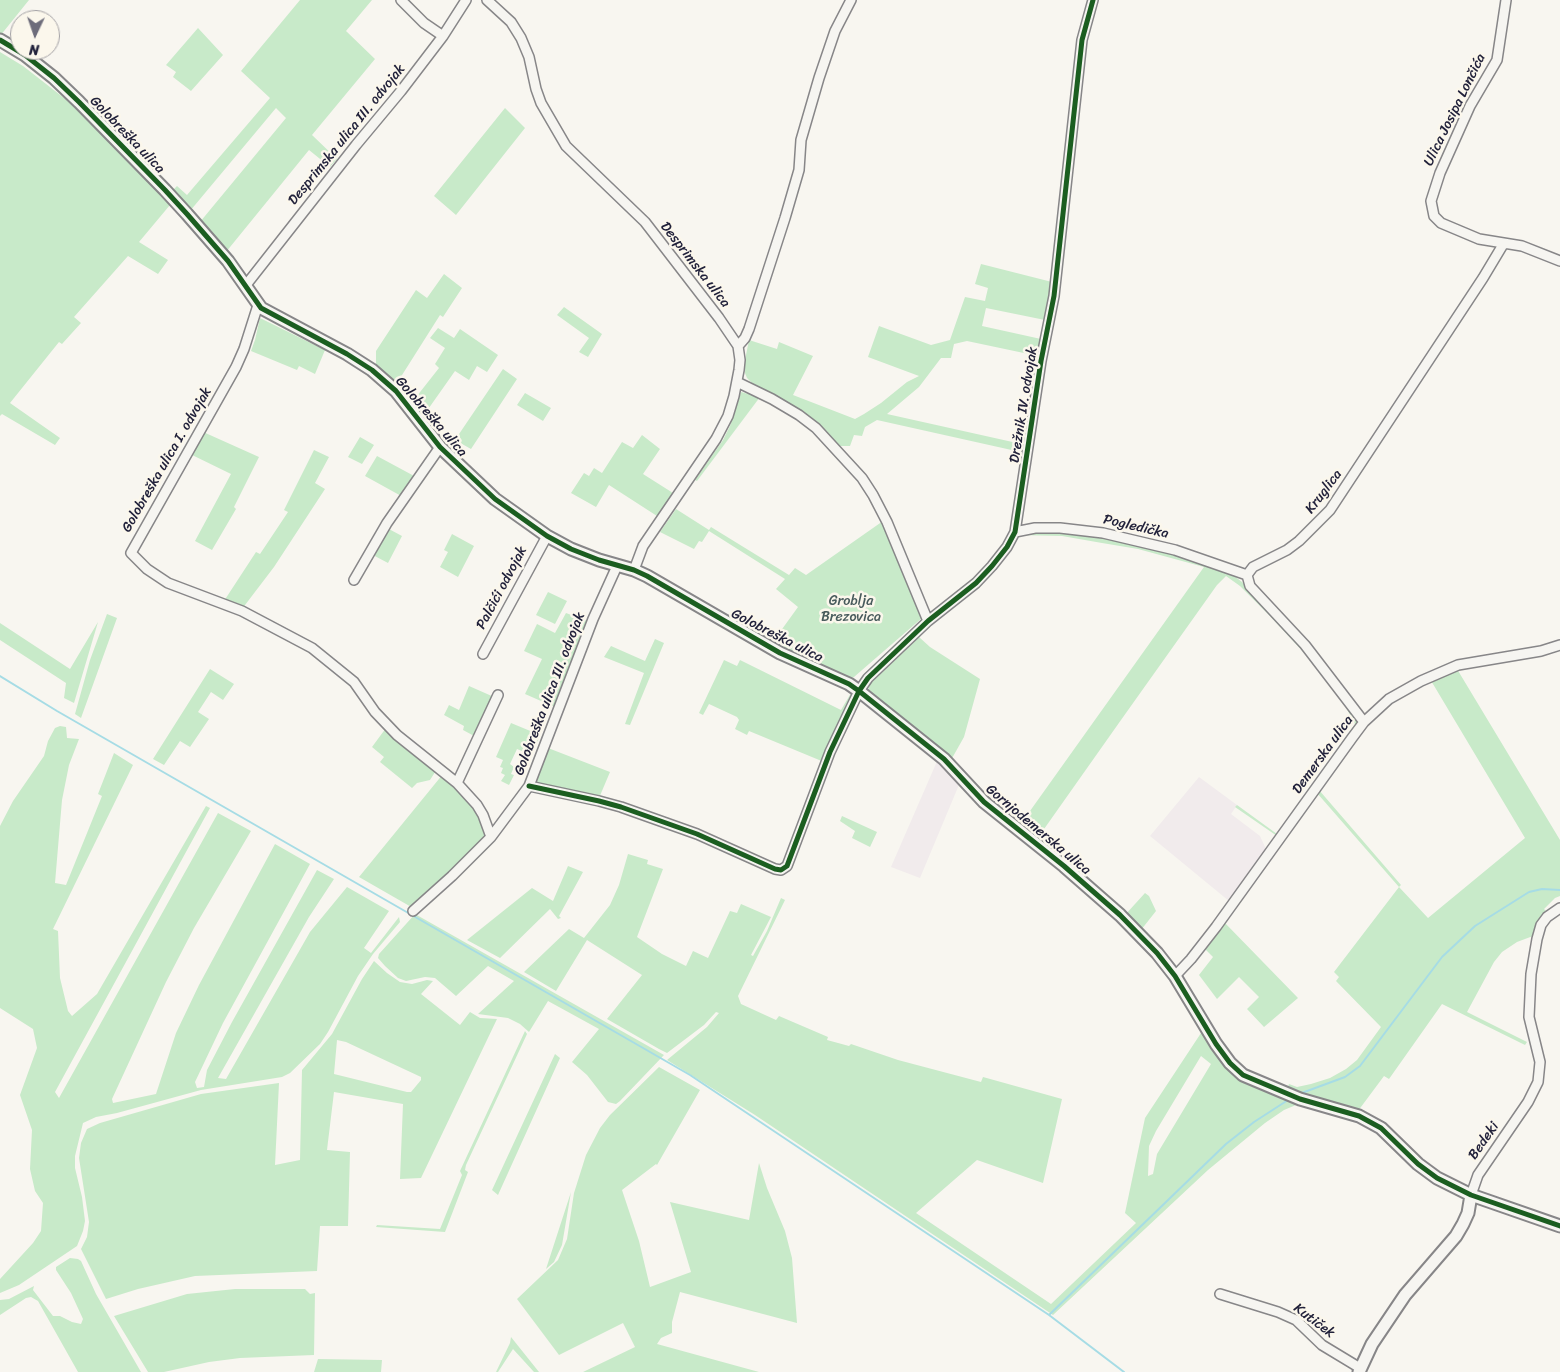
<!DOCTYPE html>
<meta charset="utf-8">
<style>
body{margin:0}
#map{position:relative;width:1560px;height:1372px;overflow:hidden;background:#f8f6f0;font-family:Sriracha,sans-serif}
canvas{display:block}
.north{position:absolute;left:10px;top:10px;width:50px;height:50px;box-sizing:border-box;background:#fbf7ec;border:1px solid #a4a2a5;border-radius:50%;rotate:183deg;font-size:14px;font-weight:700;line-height:20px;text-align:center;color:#22223b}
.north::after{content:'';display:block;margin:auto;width:18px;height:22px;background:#6d6c7a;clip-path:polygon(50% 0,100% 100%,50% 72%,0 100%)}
</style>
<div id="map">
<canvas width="1560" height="1372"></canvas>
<div class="north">N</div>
</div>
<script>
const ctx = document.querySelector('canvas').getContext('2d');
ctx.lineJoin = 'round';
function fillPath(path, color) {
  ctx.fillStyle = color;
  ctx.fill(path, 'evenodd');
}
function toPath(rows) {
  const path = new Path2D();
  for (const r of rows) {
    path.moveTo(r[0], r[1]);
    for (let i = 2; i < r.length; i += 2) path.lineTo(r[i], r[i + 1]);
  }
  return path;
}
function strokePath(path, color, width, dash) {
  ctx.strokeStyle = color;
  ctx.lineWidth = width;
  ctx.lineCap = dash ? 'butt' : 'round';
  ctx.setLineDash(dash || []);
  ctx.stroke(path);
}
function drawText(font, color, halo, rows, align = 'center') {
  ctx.font = font + ' Sriracha,sans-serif';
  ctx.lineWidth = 5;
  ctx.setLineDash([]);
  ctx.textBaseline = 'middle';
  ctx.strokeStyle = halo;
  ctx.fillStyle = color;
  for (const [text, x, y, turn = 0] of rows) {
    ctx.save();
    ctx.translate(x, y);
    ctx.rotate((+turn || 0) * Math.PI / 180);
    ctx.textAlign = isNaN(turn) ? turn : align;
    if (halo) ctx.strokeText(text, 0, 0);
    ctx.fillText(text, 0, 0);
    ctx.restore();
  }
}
fillPath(toPath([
 [938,759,961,780,920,878,891,867],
 [1199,777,1237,805,1231,814,1260,836,1265,847,1266,851,1229,901,1150,836]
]), '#f1ebec');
fillPath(toPath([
 [0,0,29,0,0,36],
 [300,0,372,0,346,31,375,59,312,135,337,159,330,167,309,150,226,252,200,222,286,118,276,108,190,211,172,191,177,186,187,195,270,98,241,71],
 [198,28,223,55,191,91,173,77,176,72,166,65],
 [0,52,23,66,73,105,170,205,139,242,168,260,158,274,128,256,74,317,81,323,62,344,59,342,10,403,60,438,55,445,2,414,0,416],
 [505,108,525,128,456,215,434,196],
 [981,264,1052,282,1045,320,986,308,982,326,1041,339,1038,356,967,341,954,344,951,358,941,358,919,387,887,414,1026,445,1025,453,877,420,865,427,862,436,854,435,850,446,839,446,818,426,775,397,754,385,747,378,745,373,745,360,749,340,777,349,779,342,813,356,793,395,855,419,864,414,881,403,907,382,919,376,868,357,879,326,931,345,950,340,965,297,985,301,988,288,975,284],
 [444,274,462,288,443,317,440,315,397,383,376,366,376,351,416,290,427,298],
 [564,307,602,334,588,357,579,352,589,338,557,315],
 [260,318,325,350,315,374,299,366,297,370,251,351,255,340],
 [438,328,454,338,460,329,498,355,487,372,477,366,469,380,455,371,424,415,413,401,439,368,435,364,445,348,430,338],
 [503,369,517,379,471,449,455,440],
 [741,392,760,397,697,481,695,480,723,440,730,426],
 [525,393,551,408,543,421,517,405],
 [201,431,259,457,234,507,236,509,212,550,195,541,231,474,188,453],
 [642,435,660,449,643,474,673,493,657,516,609,485,596,507,571,493,584,473,589,476,594,468,602,473,622,442,633,448],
 [360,437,374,445,362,464,348,457],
 [314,450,329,457,315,483,325,489,274,567,242,609,224,601,256,552,260,554,288,512,284,510],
 [377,456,416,477,403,497,365,476],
 [676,509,709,530,711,527,789,575,795,568,806,575,883,521,922,618,854,677,850,678,783,649,772,643,798,607,776,589,785,579,709,531,702,542,699,541,694,549,660,532],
 [387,528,402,536,388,563,371,554],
 [1028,531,1082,532,1175,553,1229,572,1242,582,1303,646,1355,715,1359,723,1277,836,1235,807,1237,805,1277,834,1355,724,1343,702,1319,669,1269,615,1240,586,1226,576,1217,585,1121,720,1037,839,1020,825,1204,567,1138,549,1102,543,1062,536,1017,535],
 [452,534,474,546,458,577,440,567,448,552,444,550],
 [548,592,567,601,555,624,536,615],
 [566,613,590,622,557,708,525,694,542,659,524,651,537,624,555,633],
 [107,614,117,618,81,718,75,714,90,660],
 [98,622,74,703,64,698,66,683,0,640,0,623,70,669],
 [919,637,930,647,980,679,964,737,951,760,870,694,868,690,870,684],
 [655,639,664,643,630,725,625,724,644,673,604,657,611,646,645,661],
 [724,660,737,666,740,660,841,710,851,693,855,695,824,762,749,731,747,735,735,729,739,720,737,717,709,704,703,715,699,713],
 [210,669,234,684,223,700,211,692,198,712,209,719,190,747,180,741,164,765,153,759],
 [1457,669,1560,840,1560,896,1555,898,1544,909,1546,911,1537,925,1533,936,1517,942,1502,952,1494,962,1467,1012,1527,1042,1525,1045,1442,1004,1389,1079,1384,1076,1358,1111,1303,1096,1287,1089,1289,1084,1297,1087,1311,1084,1330,1078,1346,1069,1357,1060,1381,1027,1336,981,1339,977,1334,972,1399,887,1317,793,1319,790,1401,885,1399,887,1428,918,1525,838,1430,679],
 [469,686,494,697,476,737,463,730,464,726,444,715,449,705,459,710],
 [511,723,540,735,532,755,517,749,510,764,514,767,511,774,514,775,509,785,501,781,505,775,501,773,503,768,500,767,503,760,496,757],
 [60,726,66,727,67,738,79,739,69,765,62,800,55,883,66,885,102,796,98,794,114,753,133,765,53,929,58,931,60,978,68,1011,72,1016,97,994,206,806,210,808,55,1092,59,1098,218,813,251,831,194,928,166,982,112,1099,113,1103,156,1094,176,1033,199,985,275,844,310,864,223,1023,195,1082,197,1088,204,1087,207,1070,232,1022,317,870,334,879,309,917,218,1078,226,1079,310,932,347,887,389,911,364,948,371,953,399,917,400,922,373,954,358,976,328,1032,320,1044,290,1073,282,1077,201,1090,117,1113,96,1117,83,1123,75,1156,75,1168,82,1197,85,1221,83,1231,77,1246,19,1285,0,1293,0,1279,33,1243,41,1231,43,1203,35,1191,30,1169,32,1130,20,1095,37,1048,33,1029,0,1008,0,826,13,801,44,756,48,741,55,728],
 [386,728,437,769,430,780,417,783,412,788,380,762,384,757,372,747],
 [548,748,610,772,599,798,536,785,535,782],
 [443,774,478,811,488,835,413,908,359,877],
 [842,816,877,832,870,847,852,838,855,831,840,821],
 [628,854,648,860,647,864,663,869,637,937,662,954,686,966,693,951,708,958,730,911,737,913,741,904,771,917,751,955,753,956,767,931,781,898,785,900,738,996,741,1004,776,1020,779,1016,828,1037,827,1040,849,1046,851,1044,898,1060,981,1082,983,1077,1062,1099,1043,1183,977,1160,916,1213,1051,1304,1136,1223,1125,1213,1145,1118,1203,1030,1243,1080,1273,1093,1297,1101,1296,1105,1284,1110,1265,1123,1208,1170,1053,1315,755,1115,667,1060,707,1027,719,1013,716,1012,704,1025,667,1053,659,1049,607,1019,642,975,587,940,556,991,524,972,569,929,584,938,610,905,619,885],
 [1201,1056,1211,1064,1157,1154,1153,1174,1148,1176,1149,1146,1156,1131],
 [568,866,583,872,559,916,561,918,558,919,550,909,500,958,467,940,532,888,553,901],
 [1145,893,1149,896,1156,911,1141,930,1125,915],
 [415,914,664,1055,620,1101,616,1104,608,1102,587,1075,572,1062,599,1029,548,1001,529,1032,520,1024,508,1018,478,1014,514,981,488,966,456,996,435,978,425,977,406,981,398,978,385,966,378,958,379,954],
 [1225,923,1298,998,1264,1027,1247,1009,1259,997,1239,977,1217,999,1199,975,1213,957,1205,949,1210,943,1209,942],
 [374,961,387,973,400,982,412,984,427,980,433,981,421,994,460,1025,470,1012,480,1018,497,1019,421,1178,400,1179,403,1104,334,1092,327,1150,350,1152,348,1226,320,1226,317,1271,195,1276,138,1289,106,1299,81,1249,87,1237,89,1222,79,1158,81,1143,87,1129,100,1123,201,1094,279,1083,275,1165,300,1160,302,1070,332,1034,362,979],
 [337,1040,346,1042,421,1077,421,1080,411,1092,407,1092,334,1074],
 [525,1031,527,1034,466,1165,465,1170,468,1172,445,1232,376,1227,377,1225,440,1229,462,1175,460,1171],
 [555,1054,560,1058,498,1195,492,1190],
 [659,1067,700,1090,657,1165,656,1164,622,1190,639,1241,650,1287,691,1272,670,1202,749,1220,759,1163,767,1188,785,1231,792,1258,797,1323,680,1292,672,1322,672,1333,661,1338,657,1344,759,1372,583,1372,635,1347,623,1323,559,1355,517,1299,558,1260,567,1239,574,1193,586,1155,600,1128,610,1115],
 [571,1192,562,1245,554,1262,546,1269],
 [70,1258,78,1259,81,1261,96,1294,141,1372,78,1372,38,1301,31,1297,26,1298,0,1315,0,1300,9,1299,34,1286,33,1290,53,1316,60,1316,72,1322,81,1324,83,1319,71,1293,56,1270,56,1267],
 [235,1289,305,1289,310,1294,315,1293,314,1355,240,1358,209,1362,164,1372,148,1372,114,1316,187,1294],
 [511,1337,539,1372,534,1372,513,1349,498,1372,496,1372,510,1343],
 [318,1359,382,1360,381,1372,314,1372]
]), '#c8eac9');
strokePath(toPath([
 [0,676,57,711,690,1075,1049,1315,1124,1372],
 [1299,1094,1345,1077,1360,1066,1442,957,1475,926,1529,892,1542,889,1560,890],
 [1049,1315,1226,1144,1254,1122,1288,1100]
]), '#a6dce5', 2);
const street = toPath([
 [401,0,424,23,443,36],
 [487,0,511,22,521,38,529,57,536,89,541,103,566,146,645,222,719,318,738,346,740,360,739,370,734,396,728,416,716,439,643,546,634,570],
 [1506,0,1497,60,1470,106,1440,173,1431,201,1434,216,1441,223,1479,239,1522,246,1560,261],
 [246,285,356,145,401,91,443,36,466,0],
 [258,305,244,349,236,367,131,553,147,569,168,583,242,611,312,648,354,682,375,712,397,735,457,783,477,805,483,815,491,837],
 [738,346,745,338,749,329,785,218,799,170,801,140,819,78,835,31,851,0],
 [737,382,772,399,799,415,816,428,862,478,873,495,887,522,928,621],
 [1015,532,1035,528,1060,528,1103,533,1175,550,1247,575],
 [354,580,387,523,440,447],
 [483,654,547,536],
 [1364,722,1305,645,1250,586,1247,575,1253,567,1287,550,1299,541,1330,510,1483,278,1504,243],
 [457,783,498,695],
 [529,786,599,801,621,807,697,834,775,869,781,870,787,866,830,752,859,691,868,678,928,621,976,583,992,566,1007,547,1015,532,1041,361,1054,296,1082,40,1093,0],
 [413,911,452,876,491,837,529,786,593,619,617,566],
 [1175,976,1191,959,1216,927,1352,738,1364,722,1389,699,1421,681,1458,665,1541,651,1560,645],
 [1471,1195,1478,1175,1528,1102,1538,1082,1540,1062,1529,1017,1531,974,1537,939,1541,925,1547,917,1560,908],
 [1220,1294,1278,1312,1296,1320,1322,1345,1360,1368]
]);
const secondary = toPath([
 [0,40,25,55,54,78,79,102,165,190,187,214,228,261,261,308,347,354,372,370,396,391,440,447,495,499,547,536,571,549,599,560,634,570,647,576,780,653,849,684,859,691,944,759,984,802,1064,866,1120,915,1157,953,1175,976,1216,1044,1230,1063,1243,1075,1300,1099,1359,1116,1381,1128,1418,1164,1437,1178,1471,1195,1560,1226],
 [1359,1372,1372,1344,1405,1295,1456,1236,1463,1224,1468,1213,1471,1195]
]);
strokePath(street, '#878688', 12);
strokePath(secondary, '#878688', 15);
strokePath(street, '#f6f5f1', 9);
strokePath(secondary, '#f6f5f1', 11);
strokePath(toPath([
 [0,40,25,55,54,78,79,102,165,190,187,214,228,261,261,308,347,354,372,370,396,391,440,447,495,499,547,536,571,549,599,560,634,570,647,576,780,653,849,684,859,691,944,759,984,802,1064,866,1120,915,1157,953,1175,976,1216,1044,1230,1063,1243,1075,1300,1099,1359,1116,1381,1128,1418,1164,1437,1178,1471,1195,1560,1226],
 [529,786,599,801,621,807,697,834,775,869,781,870,787,866,830,752,859,691,868,678,928,621,976,583,992,566,1007,547,1015,532,1041,361,1054,296,1082,40,1093,0]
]), '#1b5e20', 5);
drawText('14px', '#22223b', '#fbf7ec', [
 ["Ulica Josipa Lončića",1455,110,-64],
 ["Golobreška ulica",127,135,46],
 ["Desprimska ulica III. odvojak",347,135,-51],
 ["Desprimska ulica",695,265,52],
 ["Drežnik IV. odvojak",1024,405,-81],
 ["Golobreška ulica",431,417,49],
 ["Golobreška ulica I. odvojak",167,460,-60],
 ["Kruglica",1324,492,-53],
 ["Pogledička",1136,527,13],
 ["Palčići odvojak",502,588,-62],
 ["Golobreška ulica",777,636,27],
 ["Golobreška ulica III. odvojak",550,694,-69],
 ["Demerska ulica",1323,755,-54],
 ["Gornjodemerska ulica",1038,830,40],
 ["Bedeki",1484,1141,-55],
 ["Kutiček",1314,1321,37]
]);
drawText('14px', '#485b5c', '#fbf7ec', [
 ["Groblja",851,601],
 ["Brezovica",851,617]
]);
</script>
